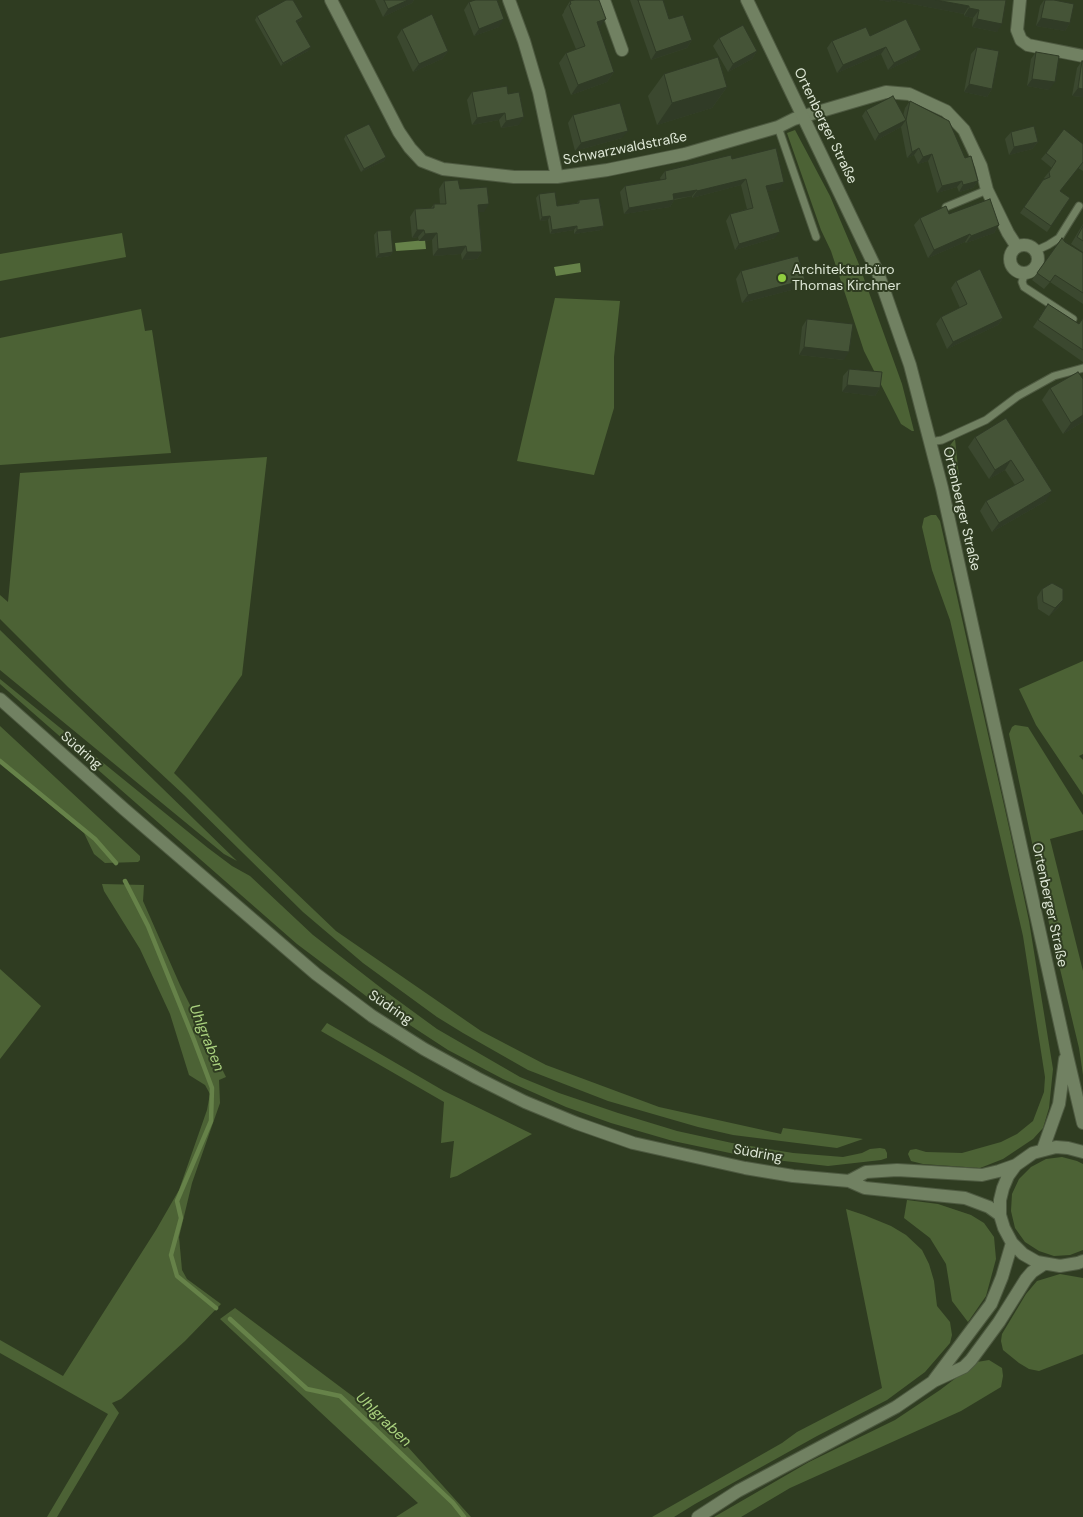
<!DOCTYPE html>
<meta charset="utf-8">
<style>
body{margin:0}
canvas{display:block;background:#2f3c21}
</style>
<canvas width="1083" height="1517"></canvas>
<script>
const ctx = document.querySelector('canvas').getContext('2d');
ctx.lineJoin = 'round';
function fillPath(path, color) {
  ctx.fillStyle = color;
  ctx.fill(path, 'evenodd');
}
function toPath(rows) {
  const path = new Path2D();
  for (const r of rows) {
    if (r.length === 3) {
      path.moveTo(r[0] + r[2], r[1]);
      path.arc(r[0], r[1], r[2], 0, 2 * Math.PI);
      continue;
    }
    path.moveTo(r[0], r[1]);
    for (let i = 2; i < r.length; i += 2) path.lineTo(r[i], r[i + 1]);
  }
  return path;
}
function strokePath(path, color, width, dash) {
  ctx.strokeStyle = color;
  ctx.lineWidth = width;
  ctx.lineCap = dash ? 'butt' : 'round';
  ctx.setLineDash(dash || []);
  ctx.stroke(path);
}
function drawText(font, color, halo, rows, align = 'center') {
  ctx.font = font + ' "DM Sans",sans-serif';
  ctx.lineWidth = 4;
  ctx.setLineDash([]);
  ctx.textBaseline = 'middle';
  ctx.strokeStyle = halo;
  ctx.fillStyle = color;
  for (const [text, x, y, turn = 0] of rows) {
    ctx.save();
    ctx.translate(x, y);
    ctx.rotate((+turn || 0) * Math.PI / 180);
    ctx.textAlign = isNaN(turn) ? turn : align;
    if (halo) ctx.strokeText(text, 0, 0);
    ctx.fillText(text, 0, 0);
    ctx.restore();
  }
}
fillPath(toPath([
 [795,130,830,196,858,262,902,384,914,431,912,431,901,424,864,351,831,251,821,230,787,133],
 [122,233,126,257,0,281,0,254],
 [555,298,620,301,614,357,614,408,594,475,517,461],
 [141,309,145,331,152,330,171,453,0,465,0,338],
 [955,439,961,496,957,496,948,448],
 [267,457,242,675,174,773,249,848,336,931,481,1031,546,1065,659,1107,781,1134,783,1128,863,1139,837,1148,733,1135,698,1127,608,1101,528,1070,463,1033,437,1017,363,963,303,912,184,795,68,687,0,619,0,595,8,602,20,473],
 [931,515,936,515,940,521,1010,832,1029,921,1053,1069,1049,1108,1043,1128,1033,1139,1003,1159,980,1168,923,1164,911,1161,908,1154,910,1150,916,1149,926,1152,962,1153,1001,1142,1017,1134,1033,1121,1044,1092,1045,1077,1023,936,1004,853,950,620,932,570,922,527,924,518],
 [0,630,159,785,237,861,224,854,0,670],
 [1083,661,1083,754,1079,756,1083,760,1083,795,1036,725,1019,689],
 [0,679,208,848,232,866,250,876,313,935,385,991,437,1029,520,1077,559,1093,618,1113,677,1131,732,1143,793,1153,843,1157,862,1153,870,1149,880,1148,885,1149,887,1153,887,1158,881,1160,828,1166,749,1157,673,1141,611,1123,566,1107,503,1079,448,1050,370,999,297,944,0,684],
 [1015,725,1028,727,1083,815,1083,830,1050,839,1083,971,1083,1075,1079,1048,1049,923,1009,734,1012,727],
 [0,726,140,856,140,860,138,862,105,863,94,854,84,833,0,763],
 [102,884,144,885,143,901,180,985,226,1077,219,1080,220,1103,192,1183,179,1237,182,1270,187,1279,221,1304,185,1341,121,1399,112,1403,119,1413,57,1517,47,1517,108,1414,0,1353,0,1340,63,1376,156,1230,179,1190,207,1110,210,1094,205,1085,189,1075,170,1014,140,949,104,891],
 [0,969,41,1006,0,1059],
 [327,1023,444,1091,532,1134,457,1176,450,1178,454,1141,441,1143,444,1102,321,1031],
 [1062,1157,1077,1161,1083,1164,1083,1250,1070,1255,1054,1256,1039,1251,1025,1242,1015,1228,1011,1211,1012,1194,1019,1179,1031,1167,1046,1159],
 [907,1200,938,1204,971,1215,984,1223,994,1237,996,1259,986,1296,968,1322,952,1301,946,1264,930,1238,904,1218],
 [846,1209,864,1215,891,1226,906,1235,922,1250,929,1264,934,1281,937,1306,950,1322,952,1335,950,1343,925,1372,887,1400,817,1436,695,1504,674,1517,652,1517,782,1443,797,1432,882,1388],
 [1060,1274,1083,1278,1083,1354,1039,1371,1029,1369,1019,1363,1003,1350,1001,1341,1002,1334,1026,1294,1037,1281],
 [235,1308,359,1401,398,1436,471,1517,396,1517,418,1503,220,1319],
 [989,1360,1002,1368,1003,1376,1001,1387,961,1411,790,1488,741,1517,714,1517,809,1462,895,1420,940,1390,977,1362]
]), '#4c6235');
fillPath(toPath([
 [425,240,426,249,396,251,395,243],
 [580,263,581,272,556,276,554,267]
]), '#668249');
strokePath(toPath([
 [0,761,95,839,116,863],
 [125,881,148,926,194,1040,212,1088,211,1121,177,1201,181,1218,171,1255,177,1276,216,1308],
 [230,1319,307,1389,340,1396,453,1503,464,1517]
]), '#668249', 4.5);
const lane = toPath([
 [778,127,816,237],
 [946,207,987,190],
 [1035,251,1048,245,1059,238,1079,206],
 [1025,273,1022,282,1024,287,1073,319],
 [930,442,942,440,986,420,1018,396,1054,376,1083,368]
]);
const street = toPath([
 [331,0,399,132,410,148,422,161,443,169,514,177,557,177,607,170,685,154,778,127,794,119,886,92,909,94,946,111,964,130,981,166,987,190,1008,233,1017,247],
 [509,0,524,41,539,92,557,177],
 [604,0,622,50],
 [1020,0,1017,30,1021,40,1028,45,1083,56],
 [1024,259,14]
]);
const secondary = toPath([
 [747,0,878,273,910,365,942,488,1066,1051,1083,1123],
 [0,699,124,809,316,974,372,1016,424,1049,477,1078,525,1102,576,1123,633,1143,745,1168,793,1176,849,1181,865,1188,965,1198,989,1207,1000,1215],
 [1043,1149,1059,1104,1065,1059],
 [1083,1152,1068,1148,1056,1147,1033,1153,1016,1165,1008,1176,1003,1188,1000,1200,1000,1215,1004,1228,1012,1243,1023,1254,1037,1262,1060,1266,1078,1263,1083,1261],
 [849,1181,866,1172,897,1170,982,1175,999,1171,1016,1165],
 [934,1380,991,1304,1002,1277,1012,1243],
 [698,1517,738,1491,896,1407,934,1381,964,1367,971,1360,999,1322,1026,1279,1032,1272,1044,1264]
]);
strokePath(lane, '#4e5a41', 9);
strokePath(street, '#4e5a41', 14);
strokePath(secondary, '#4e5a41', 14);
strokePath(lane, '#718162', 7);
strokePath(street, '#718162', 12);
strokePath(secondary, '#718162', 12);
fillPath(toPath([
 [375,0,414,0,412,3,383,17],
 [630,0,663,0,669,19,692,40,687,48,651,60],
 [878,0,1006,0,997,32,972,27,973,18,964,16,964,14,891,0,890,2],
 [1044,0,1054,0,1070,23,1065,31,1036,26,1040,6],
 [570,1,614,72,607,82,571,95,559,63,566,53,576,49,562,15,564,12,564,11],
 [469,2,499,27,474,36,464,10],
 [257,16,303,17,300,21,297,23,308,51,281,66,255,20],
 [402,29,448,51,442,59,413,72,397,37],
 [870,36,916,57,888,70,881,54,837,73,827,48,832,41],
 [719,38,757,51,752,59,728,72,713,46],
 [977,47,992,89,987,97,964,92,971,54],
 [1036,52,1049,90,1027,86,1031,59],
 [1082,61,1083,97,1072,96,1077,68],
 [664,74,727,87,712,108,657,125,648,96],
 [472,92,508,94,519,125,501,128,499,120,472,125,467,100],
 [910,101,965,158,978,181,973,188,959,192,957,187,937,193,928,161,918,164,914,155,907,158,901,127,875,141,862,116,866,110,903,116,905,108],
 [573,115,622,138,575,151,568,123],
 [1011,132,1038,142,1032,149,1009,155,1005,139],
 [346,135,386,157,384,161,361,172,344,139],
 [1083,144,1083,171,1078,168,1060,191,1070,198,1047,232,1020,213,1043,180,1045,179,1044,178,1052,168,1041,159,1046,153],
 [732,159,780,189,768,191,775,238,735,250,726,221,730,214,747,209,741,185,692,198,692,196,674,200,670,207,624,214,620,192,625,186,661,180,660,178,665,171],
 [444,181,460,189,484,212,479,212,482,252,477,259,462,260,461,254,433,256,432,240,419,241,418,237,412,238,410,217,415,209,431,208,434,204,440,204,439,189],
 [539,194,557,206,577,203,579,200,604,226,601,230,574,234,574,230,550,234,548,220,540,221,536,198],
 [949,214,999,225,994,233,966,243,965,242,928,258,914,225,920,218],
 [1083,224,1083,252,1071,244],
 [377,231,393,252,390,256,376,258,374,235],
 [1062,238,1065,242,1083,253,1083,304,1050,282,1044,289,1032,280],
 [741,271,805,280,799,288,742,303,736,279],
 [956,281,1003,318,998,325,947,349,936,324,941,317,960,308,951,288],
 [1048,304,1079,324,1083,318,1083,362,1033,327],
 [807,319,844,360,799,355,802,327],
 [849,369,880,388,875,396,842,392,843,376],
 [1050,388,1083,422,1063,434,1042,400],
 [1006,418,1046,501,992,532,980,511,986,501,1015,485,1005,470,989,479,968,447,975,437],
 [1042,589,1063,600,1058,608,1049,616,1038,609,1037,597]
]), '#3b482f');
fillPath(toPath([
 [408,0,414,0,412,3,383,17,388,9],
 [878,0,936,0,969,6,964,14,891,0,890,2],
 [969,8,979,10,973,18,964,16],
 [303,17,300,21,293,25,296,21],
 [1041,18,1070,23,1065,31,1036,26],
 [504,19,499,27,474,36,479,29],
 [606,19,599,28,590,32,597,22],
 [977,19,1002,24,997,32,972,27],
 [692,40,687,48,651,60,656,52],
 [311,47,308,51,281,66,283,63],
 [886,47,881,54,837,73,843,65],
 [921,50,916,57,888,70,894,63],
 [448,51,442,59,413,72,419,64],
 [757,51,752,59,728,72,733,64],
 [614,72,607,82,571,95,578,85],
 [1032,79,1055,82,1049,90,1027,86],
 [969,84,992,89,987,97,964,92],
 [727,87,712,108,657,125,672,103],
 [1078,88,1083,89,1083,97,1072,96],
 [505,113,499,120,472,125,477,118],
 [524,117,519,125,501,128,506,121],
 [906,120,901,127,875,141,879,134],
 [628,131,622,138,575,151,581,143],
 [1038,142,1032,149,1009,155,1014,147],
 [919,148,914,155,907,158,912,152],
 [932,154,928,161,918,164,923,157],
 [386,157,384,161,361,172,364,169],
 [746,179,741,185,692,198,697,191],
 [962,181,957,187,937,193,942,186],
 [978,181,973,188,959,192,963,185],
 [784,182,780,189,762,193,766,186],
 [697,190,692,196,668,200,673,194],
 [674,200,670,207,624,214,629,208],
 [489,204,484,212,473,212,478,205],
 [550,216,548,220,540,221,542,217],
 [999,225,994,233,966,243,971,236],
 [577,226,574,230,550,234,552,230],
 [604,226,601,230,574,234,577,230],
 [417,230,424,230,418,237,412,238],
 [780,232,775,238,735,250,739,244],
 [437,233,432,240,419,241,425,234],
 [970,234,965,242,928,258,934,250],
 [466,246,461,254,433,256,438,249],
 [393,252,390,256,376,258,379,254],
 [467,252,482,252,477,259,462,260],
 [805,280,799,288,742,303,748,295],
 [1003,318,998,325,947,349,953,342],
 [804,347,849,352,844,360,799,355],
 [847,385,880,388,875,396,842,392],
 [1083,415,1083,422,1063,434,1071,423],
 [1011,460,1005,470,989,479,995,470],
 [1052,491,1046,501,992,532,999,523],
 [1063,600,1058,608,1049,616,1055,608]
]), '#303b26');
const building = toPath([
 [286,0,293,0,303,17,296,21,311,47,283,63,257,16,286,0],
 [384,0,408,0,388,9,384,0],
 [475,0,497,0,504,19,479,29,469,2,475,0],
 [574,0,599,0,606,19,597,22,614,72,578,85,566,53,585,46,569,5,571,4,570,1,574,0],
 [638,0,663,0,669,19,683,15,692,40,656,52,638,0],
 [936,0,1006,0,1002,24,977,19,979,10,969,8,969,6,936,0],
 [1045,0,1054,0,1074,4,1070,23,1041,18,1045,0],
 [432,14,448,51,419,64,402,29,432,14],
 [906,19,921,50,894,63,886,47,843,65,832,41,866,27,870,36,906,19],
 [743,25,757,51,733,64,719,38,743,25],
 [977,47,999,51,992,89,969,84,977,47],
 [1036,52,1059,56,1055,82,1032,79,1036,52],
 [718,57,727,87,672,103,664,74,718,57],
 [1082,61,1083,61,1083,89,1078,88,1082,61],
 [507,86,508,94,519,92,524,117,506,121,505,113,477,118,472,92,507,86],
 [893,96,906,120,910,101,949,121,965,158,971,156,978,181,963,185,962,181,942,186,932,154,923,157,919,148,912,152,906,120,879,134,866,110,893,96],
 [620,103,628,131,581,143,573,115,620,103],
 [369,124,386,157,364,169,346,135,369,124],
 [1034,126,1038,142,1014,147,1011,132,1034,126],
 [1064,129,1083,144,1083,162,1060,191,1070,198,1051,226,1024,207,1043,180,1050,177,1049,172,1056,161,1046,153,1064,129],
 [776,148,784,182,766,186,780,232,739,244,730,214,753,208,746,179,697,191,697,190,673,194,674,200,629,208,625,186,666,179,665,171,731,155,732,159,776,148],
 [458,180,460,189,487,187,489,204,478,205,482,252,467,252,466,246,438,249,437,233,425,234,424,230,417,230,415,209,434,208,434,204,446,204,444,181,458,180],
 [555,192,557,206,579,203,579,200,599,198,604,226,577,230,577,226,552,230,550,216,542,217,539,194,555,192],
 [990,199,999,225,971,236,970,234,934,250,920,218,946,206,949,214,990,199],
 [1083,226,1083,241,1077,237,1083,226],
 [391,230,393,252,379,254,377,231,391,230],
 [1062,238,1065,242,1083,253,1083,293,1055,275,1050,282,1037,273,1062,238],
 [798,256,805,280,748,295,741,271,798,256],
 [980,269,1003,318,953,342,941,317,967,304,956,281,980,269],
 [1048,304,1079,324,1083,318,1083,350,1038,320,1048,304],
 [807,319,853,324,849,352,804,347,807,319],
 [849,369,882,372,880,388,847,385,849,369],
 [1078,372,1083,379,1083,415,1071,423,1050,388,1078,372],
 [1006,418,1052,491,999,523,986,501,1024,480,1011,460,995,470,975,437,1006,418],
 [1052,583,1063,589,1063,600,1055,608,1043,602,1042,589,1052,583]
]);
fillPath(building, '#455437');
strokePath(building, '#303b26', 1);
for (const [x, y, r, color] of [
 [782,278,5,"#90cd40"]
]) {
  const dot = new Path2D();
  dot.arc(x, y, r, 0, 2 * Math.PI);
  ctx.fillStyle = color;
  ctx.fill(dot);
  strokePath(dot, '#2f3c21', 2);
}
drawText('14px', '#dde6d5', '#2f3c21', [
 ["Ortenberger Straße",825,126,64],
 ["Schwarzwaldstraße",625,149,-11],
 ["Ortenberger Straße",961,509,77],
 ["Südring",81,751,41],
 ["Ortenberger Straße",1049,905,78],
 ["Südring",390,1008,34],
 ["Südring",758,1154,10]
]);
drawText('14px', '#dde6d5', '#2f3c21', [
 ["Architekturbüro",792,270],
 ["Thomas Kirchner",792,286]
], 'left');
drawText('italic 15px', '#a9d17e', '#2f3c21', [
 ["Uhlgraben",206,1038,68],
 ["Uhlgraben",383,1420,44]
]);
</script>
